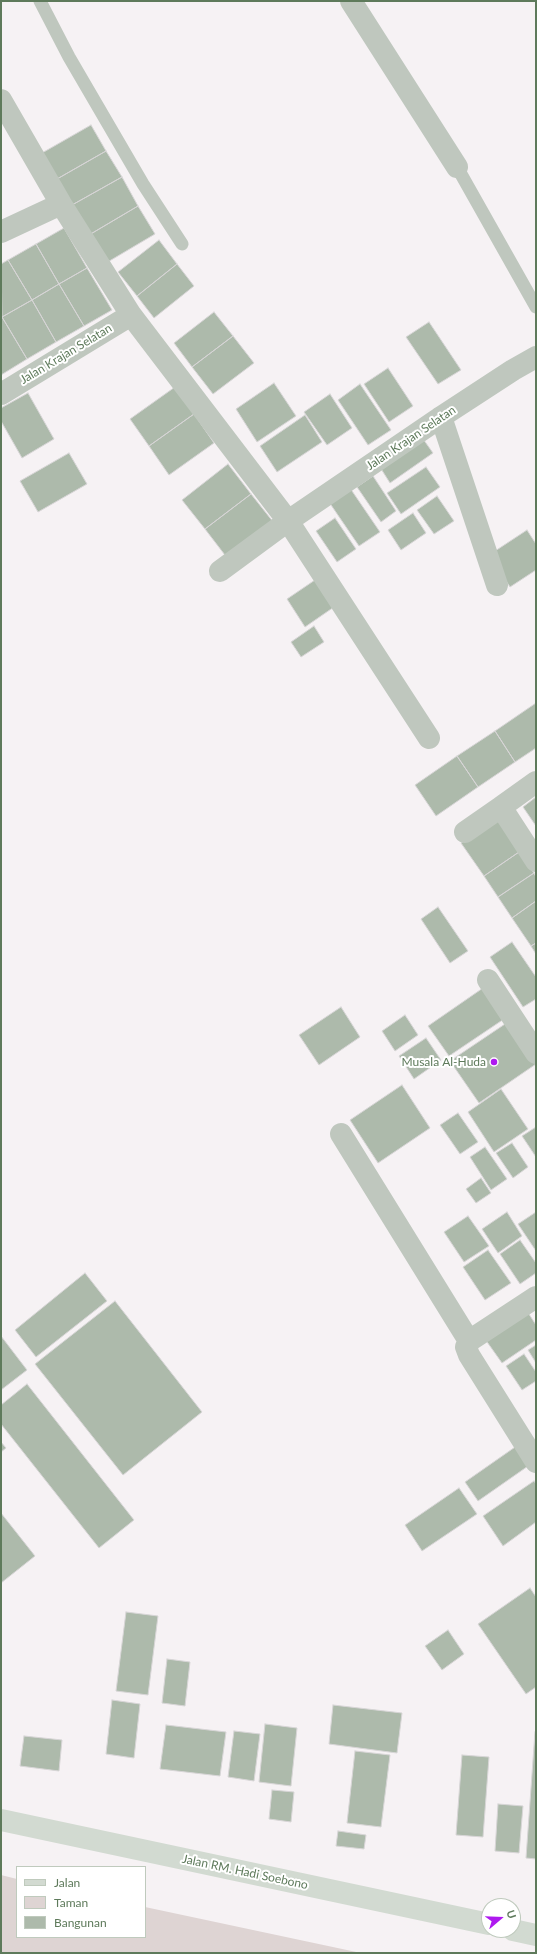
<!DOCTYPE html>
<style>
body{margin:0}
#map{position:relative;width:537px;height:1954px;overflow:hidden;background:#f6f2f4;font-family:Lato,sans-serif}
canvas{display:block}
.frame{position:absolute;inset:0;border:2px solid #5e7a5b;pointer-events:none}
.legend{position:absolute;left:16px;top:1866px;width:130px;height:72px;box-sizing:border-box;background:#fff;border:1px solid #bfcabd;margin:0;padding:5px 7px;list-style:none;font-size:12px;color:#5e7a5b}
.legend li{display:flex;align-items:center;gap:8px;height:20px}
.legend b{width:20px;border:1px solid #bfcabd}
.north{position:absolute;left:481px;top:1898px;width:40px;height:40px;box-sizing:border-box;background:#fff;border:1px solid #bfcabd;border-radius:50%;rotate:71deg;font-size:11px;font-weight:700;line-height:16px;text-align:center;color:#5e7a5b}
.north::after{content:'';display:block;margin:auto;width:14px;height:18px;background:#ae19ef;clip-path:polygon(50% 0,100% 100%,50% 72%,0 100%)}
</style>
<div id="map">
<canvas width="537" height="1954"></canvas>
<div class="frame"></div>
<ul class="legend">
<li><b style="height:5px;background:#d2dad1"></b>Jalan</li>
<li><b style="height:11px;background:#ded4d3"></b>Taman</li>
<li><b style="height:11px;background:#adbaab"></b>Bangunan</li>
</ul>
<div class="north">U</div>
</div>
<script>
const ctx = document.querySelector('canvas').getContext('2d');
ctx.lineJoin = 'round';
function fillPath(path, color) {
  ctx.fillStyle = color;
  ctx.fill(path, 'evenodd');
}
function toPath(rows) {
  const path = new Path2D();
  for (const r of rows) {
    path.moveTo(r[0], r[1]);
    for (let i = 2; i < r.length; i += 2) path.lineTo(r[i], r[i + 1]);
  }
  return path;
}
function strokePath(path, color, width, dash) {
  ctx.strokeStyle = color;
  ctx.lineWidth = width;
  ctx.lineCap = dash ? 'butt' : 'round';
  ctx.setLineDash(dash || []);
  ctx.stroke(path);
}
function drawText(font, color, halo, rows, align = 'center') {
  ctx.font = font + ' Lato,sans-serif';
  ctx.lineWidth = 4;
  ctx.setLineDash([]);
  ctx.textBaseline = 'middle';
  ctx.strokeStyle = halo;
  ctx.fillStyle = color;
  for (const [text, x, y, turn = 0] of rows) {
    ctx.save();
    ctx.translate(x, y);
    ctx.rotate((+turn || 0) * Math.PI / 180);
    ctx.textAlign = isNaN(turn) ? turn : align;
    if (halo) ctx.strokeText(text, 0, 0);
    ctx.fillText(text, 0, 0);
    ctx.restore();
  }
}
fillPath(toPath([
 [1,1875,17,1879,17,1937,145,1937,145,1907,361,1953,1,1953]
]), '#ded4d3');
const building = toPath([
 [91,125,106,151,57,179,42,153,91,125],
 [106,151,122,177,72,205,57,179,106,151],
 [122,177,138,206,89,235,72,205,122,177],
 [138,206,155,234,106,263,89,235,138,206],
 [64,228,87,268,59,284,36,244,64,228],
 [159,240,177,264,137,296,118,272,159,240],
 [36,244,59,284,32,300,8,260,36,244],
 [8,260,32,300,2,317,1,264,8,260],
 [177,264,194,286,154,318,137,296,177,264],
 [87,268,112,310,84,326,59,284,87,268],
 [59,284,84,326,56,342,32,300,59,284],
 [32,300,56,342,27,359,2,317,32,300],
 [214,312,233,336,192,367,174,343,214,312],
 [2,317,27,359,1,375,1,318,2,317],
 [429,322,461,370,438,384,406,337,429,322],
 [233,336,254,363,213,394,192,367,233,336],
 [388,368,413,406,389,422,364,384,388,368],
 [274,383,296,416,257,442,236,409,274,383],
 [360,384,391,430,368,445,338,400,360,384],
 [175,387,194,414,149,446,130,419,175,387],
 [28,393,54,439,22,458,1,421,1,408,28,393],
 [330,394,352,428,327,445,304,412,330,394],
 [194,414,214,443,169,475,149,446,194,414],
 [305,415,322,442,277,472,260,446,305,415],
 [421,436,433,453,390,483,378,464,421,436],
 [69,453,87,484,38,512,20,481,69,453],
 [228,464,251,494,205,529,182,500,228,464],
 [426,467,440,487,401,514,387,493,426,467],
 [373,476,396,511,381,522,357,487,373,476],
 [350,488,380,532,359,546,329,502,350,488],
 [251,494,274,523,228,559,205,529,251,494],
 [437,496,454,521,434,534,417,510,437,496],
 [413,513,426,533,401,550,388,530,413,513],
 [335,518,356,549,337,562,316,531,335,518],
 [527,530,536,544,536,570,510,587,489,555,527,530],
 [315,580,334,607,305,627,287,599,315,580],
 [314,626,324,642,301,657,291,642,314,626],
 [536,703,536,748,515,762,495,731,536,703],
 [495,731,515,762,478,787,457,756,495,731],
 [457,756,478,787,436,816,415,785,457,756],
 [536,797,536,826,523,807,536,797],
 [497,819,519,852,484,876,461,843,497,819],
 [519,852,534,873,498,897,484,876,519,852],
 [534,873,536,877,536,901,512,918,498,897,534,873],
 [536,901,536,943,531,946,512,918,536,901],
 [438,907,468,951,450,963,421,919,438,907],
 [512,942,536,977,536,999,523,1007,490,957,512,942],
 [536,943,536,954,531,946,536,943],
 [483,988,504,1019,449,1056,428,1026,483,988],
 [341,1007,360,1037,319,1065,299,1035,341,1007],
 [405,1015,418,1035,395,1051,382,1031,405,1015],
 [511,1020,536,1058,536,1064,479,1103,450,1061,511,1020],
 [426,1038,441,1060,414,1079,399,1056,426,1038],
 [402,1085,430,1128,378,1163,350,1120,402,1085],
 [501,1089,528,1129,494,1152,468,1112,501,1089],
 [458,1113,478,1142,460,1154,440,1125,458,1113],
 [536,1127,536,1157,522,1136,536,1127],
 [512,1143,528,1167,513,1178,496,1153,512,1143],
 [485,1147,507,1179,491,1190,470,1157,485,1147],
 [481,1178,491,1193,476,1203,466,1189,481,1178],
 [507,1212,522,1236,498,1253,482,1229,507,1212],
 [536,1212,536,1251,518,1224,536,1212],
 [468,1216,489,1246,464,1262,444,1232,468,1216],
 [520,1240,536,1263,536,1273,520,1284,500,1254,520,1240],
 [488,1250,511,1283,485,1300,463,1267,488,1250],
 [85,1273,107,1301,36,1357,15,1330,85,1273],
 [115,1301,202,1412,123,1475,35,1364,115,1301],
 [527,1311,536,1325,536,1340,502,1363,485,1339,527,1311],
 [1,1336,27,1370,1,1390,1,1336],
 [536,1345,536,1363,528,1350,536,1345],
 [524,1354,536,1372,536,1381,522,1390,506,1366,524,1354],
 [27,1384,134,1520,99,1548,1,1424,1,1405,27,1384],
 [1,1442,6,1448,1,1452,1,1442],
 [518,1445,531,1464,478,1501,465,1482,518,1445],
 [534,1481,536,1484,536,1522,503,1546,483,1516,534,1481],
 [459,1488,477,1514,422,1551,405,1525,459,1488],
 [1,1513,35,1556,1,1583,1,1513],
 [530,1588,536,1597,536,1687,526,1694,478,1624,530,1588],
 [126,1612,158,1616,148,1695,116,1691,126,1612],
 [448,1630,464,1654,442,1670,425,1646,448,1630],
 [167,1659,190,1662,185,1706,162,1703,167,1659],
 [112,1700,140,1704,134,1758,106,1754,112,1700],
 [333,1705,402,1713,397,1753,329,1744,333,1705],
 [265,1724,297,1728,291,1786,259,1782,265,1724],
 [166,1725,226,1732,220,1776,160,1769,166,1725],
 [234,1731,260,1734,254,1781,228,1777,234,1731],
 [535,1732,536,1732,536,1859,526,1858,535,1732],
 [24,1736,62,1740,59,1771,20,1766,24,1736],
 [355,1751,390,1755,381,1827,347,1823,355,1751],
 [462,1755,489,1757,483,1837,456,1835,462,1755],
 [272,1790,294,1792,291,1822,269,1819,272,1790],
 [498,1804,523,1806,519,1853,495,1851,498,1804],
 [338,1831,366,1835,364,1849,336,1846,338,1831]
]);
fillPath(building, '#adbaab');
strokePath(building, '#d7d5d6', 1);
strokePath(toPath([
 [40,1,69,57,143,184,182,244],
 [457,167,536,307]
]), '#bfc7be', 13);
strokePath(toPath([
 [351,1,457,167],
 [1,100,61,204,131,315,288,521,429,738],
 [1,232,61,204],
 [1,394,131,315],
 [441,417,497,585],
 [220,571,288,521,441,417,513,370,536,357],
 [536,782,501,807,536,861],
 [465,832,501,807],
 [488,980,536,1053],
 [341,1134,469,1341],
 [469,1341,466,1347,469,1355,536,1462],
 [469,1341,536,1297]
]), '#bfc7be', 22);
strokePath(toPath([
 [1,1820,489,1924],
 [513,1930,536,1935]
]), '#d2dad1', 22);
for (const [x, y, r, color] of [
 [494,1062,4,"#ae19ef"]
]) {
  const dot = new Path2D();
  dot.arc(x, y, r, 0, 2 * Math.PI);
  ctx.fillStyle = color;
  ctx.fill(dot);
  strokePath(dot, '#fff', 1.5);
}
drawText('12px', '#5e7a5b', '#fff', [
 ["Jalan Krajan Selatan",66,354,-31],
 ["Jalan Krajan Selatan",411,438,-34],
 ["Jalan RM. Hadi Soebono",245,1872,12]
]);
drawText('12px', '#5e7a5b', '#fff', [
 ["Musala Al-Huda",486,1062]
], 'right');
</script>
